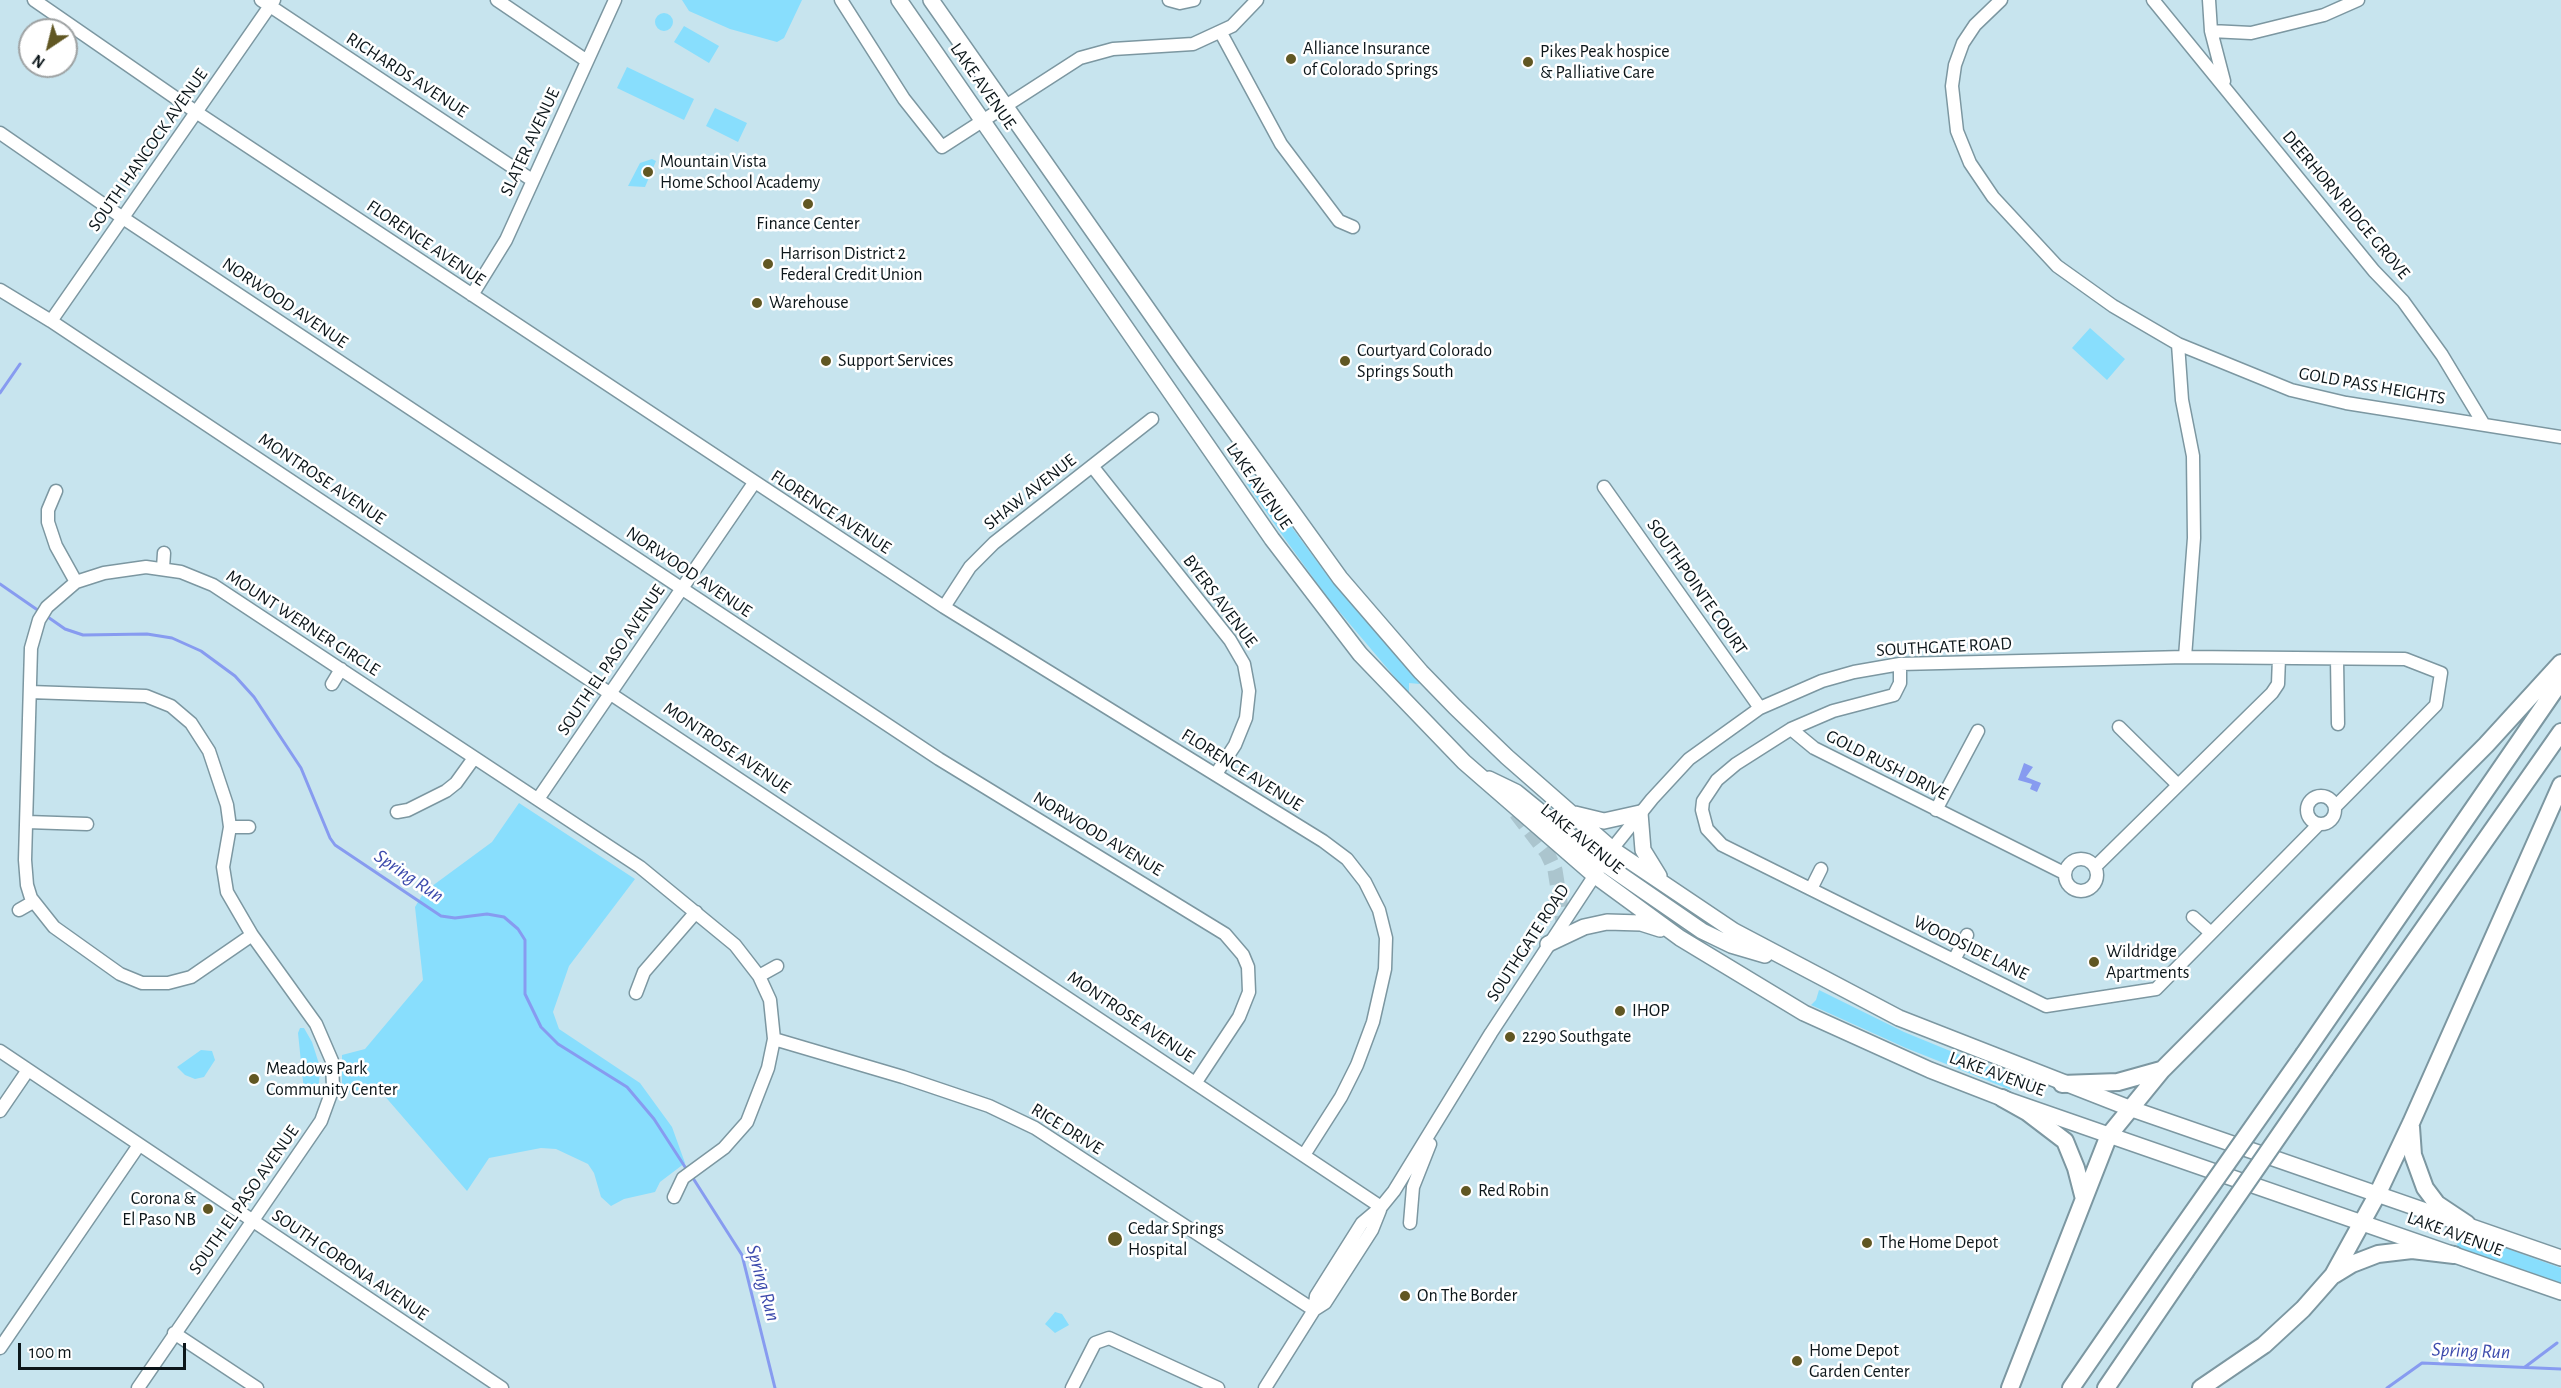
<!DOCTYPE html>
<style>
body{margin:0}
#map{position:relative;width:2561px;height:1388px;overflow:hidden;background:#c7e4ee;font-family:"Alegreya Sans",sans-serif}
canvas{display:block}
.north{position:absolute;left:18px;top:18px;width:60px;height:60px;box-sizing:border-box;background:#fff;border:2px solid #9ea2a3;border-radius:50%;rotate:215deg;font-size:16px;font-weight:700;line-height:24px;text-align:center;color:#0c161a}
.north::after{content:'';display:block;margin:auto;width:21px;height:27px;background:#615723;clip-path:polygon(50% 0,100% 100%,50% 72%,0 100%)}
.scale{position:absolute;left:18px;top:1343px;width:168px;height:27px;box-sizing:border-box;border:3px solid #0c161a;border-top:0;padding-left:8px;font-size:18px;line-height:21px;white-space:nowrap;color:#0c161a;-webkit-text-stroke:4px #fff;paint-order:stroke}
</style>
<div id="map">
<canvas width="2561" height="1388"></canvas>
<div class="north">N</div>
<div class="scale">100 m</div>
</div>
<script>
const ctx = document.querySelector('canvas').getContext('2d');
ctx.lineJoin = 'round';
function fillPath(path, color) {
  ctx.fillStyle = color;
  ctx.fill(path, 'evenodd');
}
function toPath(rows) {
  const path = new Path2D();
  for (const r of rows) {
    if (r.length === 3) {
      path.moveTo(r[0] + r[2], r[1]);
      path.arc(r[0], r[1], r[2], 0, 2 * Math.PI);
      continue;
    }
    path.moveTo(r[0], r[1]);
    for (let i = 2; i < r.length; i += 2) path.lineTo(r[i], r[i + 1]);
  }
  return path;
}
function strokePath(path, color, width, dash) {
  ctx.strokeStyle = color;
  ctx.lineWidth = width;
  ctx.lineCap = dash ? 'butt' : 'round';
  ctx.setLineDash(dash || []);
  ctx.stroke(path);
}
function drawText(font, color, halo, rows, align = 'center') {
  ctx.font = font + ' "Alegreya Sans",sans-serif';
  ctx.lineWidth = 5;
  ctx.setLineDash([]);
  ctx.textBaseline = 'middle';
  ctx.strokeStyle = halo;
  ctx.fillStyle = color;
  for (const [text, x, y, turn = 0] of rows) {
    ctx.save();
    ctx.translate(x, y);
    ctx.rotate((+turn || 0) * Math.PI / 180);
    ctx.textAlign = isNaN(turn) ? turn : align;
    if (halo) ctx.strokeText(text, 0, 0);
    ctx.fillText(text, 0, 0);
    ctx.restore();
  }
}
fillPath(toPath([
 [682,0,802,0,784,38,777,42,730,29,689,11],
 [664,22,9],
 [684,26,719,46,709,63,674,42],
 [627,67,694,99,684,120,617,88],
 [715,108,747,123,738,142,706,126],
 [652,159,656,161,645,187,628,186,640,163],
 [2090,328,2125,359,2107,380,2072,348],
 [1254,476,1330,579,1420,684,1409,683,1409,694,1327,597,1285,539,1247,484],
 [519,803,635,879,569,966,553,1012,559,1029,640,1083,672,1127,685,1163,660,1182,655,1192,624,1199,611,1206,601,1197,594,1173,588,1164,556,1149,541,1148,489,1158,467,1191,376,1086,342,1094,342,1055,365,1049,423,980,415,907,424,892,492,842],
 [1819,990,1904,1032,2016,1078,2012,1082,2007,1081,2011,1090,1906,1048,1811,1005,1816,1000],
 [300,1028,304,1028,312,1042,320,1067,319,1084,304,1091,298,1033],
 [201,1050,212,1051,215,1060,204,1077,195,1079,185,1075,177,1067],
 [2458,1231,2561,1268,2561,1284,2457,1248],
 [1055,1312,1062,1314,1069,1325,1055,1333,1045,1324]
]), '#88defd');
fillPath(toPath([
 [2024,763,2033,767,2026,777,2041,783,2037,792,2030,789,2032,784,2018,780]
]), '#879bf0');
strokePath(toPath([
 [0,393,20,364],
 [0,584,39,611],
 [45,615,65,629,83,635,147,634,172,638,201,651,235,676,254,697,301,768,330,838,335,845,441,916,455,918,487,914,504,917,518,929,525,940,525,994,541,1027,558,1044,627,1087,654,1119,687,1170],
 [691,1175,742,1255,775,1388],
 [2525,1367,2557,1343],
 [2387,1388,2422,1363,2561,1369]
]), '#879bf0', 3);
strokePath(toPath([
 [1516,813,1547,853,1555,870,1563,921]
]), '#abc5ce', 15, [15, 8]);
const minor = toPath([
 [34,0,196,112,944,607,1323,841,1347,859,1365,882,1379,910,1386,938,1385,969,1373,1022,1357,1065,1341,1097,1304,1155],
 [261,0,532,180],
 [497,0,587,61],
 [841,0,904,99,942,147,1080,58,1113,49,1193,44,1232,26,1257,0],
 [1169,0,1180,3,1194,0],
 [2001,0,1975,25,1963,43,1955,65,1952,86,1957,131,1970,163,1993,197,2057,266,2113,306,2178,344,2291,390,2346,403,2561,437],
 [2153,0,2374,271,2403,301,2442,355,2483,423],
 [2209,0,2211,31,2224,81],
 [2211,31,2251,33,2324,15,2358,0],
 [1221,33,1281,144,1339,221,1353,227],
 [0,133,123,218,939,759,1225,934,1243,955,1248,967,1249,992,1239,1017,1196,1082],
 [0,290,51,321,1381,1207],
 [472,295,506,240,615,0],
 [51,321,274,0],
 [2178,344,2182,400,2193,456,2194,538,2185,657],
 [1092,466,1230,640,1244,664,1249,691,1246,718,1235,745,1216,774],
 [1604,487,1760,708],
 [56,491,48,510,48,522,56,546,76,582],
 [163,568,164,553],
 [944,607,970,567,994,543,1152,419],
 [2337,659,2338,724],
 [1900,664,1900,683,1894,695,1833,711,1791,729,1736,764,1717,780,1703,801,1702,810,1707,829,1722,845,2046,1006,2156,989,2319,824],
 [332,684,341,669],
 [30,692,146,696,171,706,191,723,209,751,227,805,230,827,223,867,227,892,252,935,316,1024,332,1061,333,1088,321,1121,138,1388],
 [2119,727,2178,785],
 [1791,729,1814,748,2064,873],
 [2321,810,14],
 [538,799,754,483],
 [1936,810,1978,731],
 [397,812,408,810,446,791,456,783,474,758],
 [27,822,87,824],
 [230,827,249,827],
 [2081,875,16],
 [2095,867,2272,693,2278,684,2279,658],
 [1811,889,1821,869],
 [19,910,33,902],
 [2193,917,2211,933],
 [252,935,191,977,168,983,142,983,120,974,54,927,31,898,27,885,25,860,31,648,39,620,47,607,76,582,104,573,146,567,181,572,213,585,640,867,735,945,759,976,770,1000,774,1039,768,1068,747,1122,724,1148,683,1178,674,1197],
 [1954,960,1967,935],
 [759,976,777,966],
 [636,993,644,972,696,912],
 [774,1039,903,1077,989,1106,1035,1128,1314,1310],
 [0,1051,502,1388],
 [0,1111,28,1070],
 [1410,1223,1413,1187,1430,1144],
 [1314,1310,1325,1303,1372,1230,1380,1210],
 [174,1333,257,1388],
 [0,1348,139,1145],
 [1072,1388,1095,1343,1109,1338,1218,1388],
 [1265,1388,1314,1310,1316,1296,1362,1223,1381,1207,1394,1191,1491,1033,1612,849,1652,799,1689,759,1760,708,1822,681,1854,672,1900,664,2185,657,2405,659,2441,673,2436,705,2335,807]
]);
const major = toPath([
 [899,0,1272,539,1360,654,1464,762,1594,875,1680,938,1804,1013,1930,1070,2002,1098,2561,1292],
 [931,0,1184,361,1340,578,1421,672,1455,707,1507,757,1612,849,1734,931,1899,1018,2129,1108,2561,1258],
 [1489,779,1516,792,1602,862,1702,931,1731,945,1765,955],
 [1575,814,1604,821,1640,813,1643,850,1659,876],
 [1548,944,1584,927,1607,922,1641,923,1660,929]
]);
const highway = toPath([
 [2304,1054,2561,681],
 [2325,1069,2561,732],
 [2062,1084,2118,1082,2161,1070],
 [2002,1098,2027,1112,2065,1141,2076,1168,2084,1199],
 [2411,1127,2413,1155,2425,1188,2437,1204,2467,1224],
 [2334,1275,2352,1264,2378,1254,2412,1250,2454,1255],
 [2010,1388,2109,1135,2162,1070,2486,745,2561,663],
 [2071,1388,2162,1256],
 [2106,1388,2185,1272],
 [2201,1388,2264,1345,2303,1309,2333,1275,2377,1195,2411,1123,2561,785]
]);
strokePath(minor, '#7c97a1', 15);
strokePath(major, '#7c97a1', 18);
strokePath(highway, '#7c97a1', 20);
strokePath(minor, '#fff', 12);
strokePath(major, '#fff', 15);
strokePath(highway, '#fff', 16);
const highwayBridge = toPath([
 [2162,1256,2304,1054],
 [2185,1272,2325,1069]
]);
strokePath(highwayBridge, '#7c97a1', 20, []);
strokePath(highwayBridge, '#fff', 16);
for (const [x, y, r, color] of [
 [1291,59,6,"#615723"],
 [1528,62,6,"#615723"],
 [648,172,6,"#615723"],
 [808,204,6,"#615723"],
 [768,264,6,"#615723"],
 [757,303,6,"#615723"],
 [826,361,6,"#615723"],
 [1345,361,6,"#615723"],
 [2094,962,6,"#615723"],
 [1620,1011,6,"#615723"],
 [1510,1037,6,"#615723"],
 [254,1079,6,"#615723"],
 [1466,1191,6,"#615723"],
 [208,1209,6,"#615723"],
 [1115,1239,8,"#615723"],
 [1867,1243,6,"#615723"],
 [1405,1296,6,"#615723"],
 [1797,1361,6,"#615723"]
]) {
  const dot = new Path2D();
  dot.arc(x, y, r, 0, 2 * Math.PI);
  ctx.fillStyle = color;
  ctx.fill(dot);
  strokePath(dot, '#fff', 2);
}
drawText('18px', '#0c161a', '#fff', [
 ["Alliance Insurance",1303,49],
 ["of Colorado Springs",1303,70],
 ["Pikes Peak hospice",1540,52],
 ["& Palliative Care",1540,73],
 ["Mountain Vista",660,162],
 ["Home School Academy",660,183],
 ["Finance Center",808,224,"center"],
 ["Harrison District 2",780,254],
 ["Federal Credit Union",780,275],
 ["Warehouse",769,303],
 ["Courtyard Colorado",1357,351],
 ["Springs South",1357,372],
 ["Support Services",838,361],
 ["Wildridge",2106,952],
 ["Apartments",2106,973],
 ["IHOP",1632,1011],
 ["2290 Southgate",1522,1037],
 ["Meadows Park",266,1069],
 ["Community Center",266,1090],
 ["Red Robin",1478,1191],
 ["Corona &",196,1199,"right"],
 ["El Paso NB",196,1220,"right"],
 ["Cedar Springs",1128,1229],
 ["Hospital",1128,1250],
 ["The Home Depot",1879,1243],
 ["On The Border",1417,1296],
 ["Home Depot",1809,1351],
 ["Garden Center",1809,1372]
], 'left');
drawText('18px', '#0c161a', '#fff', [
 ["RICHARDS AVENUE",407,75,33],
 ["LAKE AVENUE",983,86,55],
 ["SLATER AVENUE",530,142,-65],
 ["SOUTH HANCOCK AVENUE",148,150,-55],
 ["DEERHORN RIDGE GROVE",2346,205,50],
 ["FLORENCE AVENUE",426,243,34],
 ["NORWOOD AVENUE",285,303,34],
 ["GOLD PASS HEIGHTS",2372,386,10],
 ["MONTROSE AVENUE",322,479,34],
 ["LAKE AVENUE",1259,486,55],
 ["SHAW AVENUE",1030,492,-38],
 ["FLORENCE AVENUE",831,512,33],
 ["NORWOOD AVENUE",689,572,34],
 ["SOUTHPOINTE COURT",1697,587,55],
 ["BYERS AVENUE",1220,601,53],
 ["MOUNT WERNER CIRCLE",303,623,33],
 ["SOUTHGATE ROAD",1944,647,-3],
 ["SOUTH EL PASO AVENUE",611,660,-56],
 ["MONTROSE AVENUE",727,748,34],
 ["GOLD RUSH DRIVE",1887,765,27],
 ["FLORENCE AVENUE",1242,770,32],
 ["NORWOOD AVENUE",1098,834,31],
 ["LAKE AVENUE",1582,839,39],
 ["SOUTHGATE ROAD",1528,943,-57],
 ["WOODSIDE LANE",1971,948,26],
 ["MONTROSE AVENUE",1131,1017,34],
 ["LAKE AVENUE",1997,1074,20],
 ["RICE DRIVE",1067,1129,32],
 ["SOUTH EL PASO AVENUE",244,1200,-55],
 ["LAKE AVENUE",2455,1234,20],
 ["SOUTH CORONA AVENUE",350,1265,34]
]);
drawText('italic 20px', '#3c4aac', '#fff', [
 ["Spring Run",409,876,34],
 ["Spring Run",763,1283,74],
 ["Spring Run",2471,1351,2]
]);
</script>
